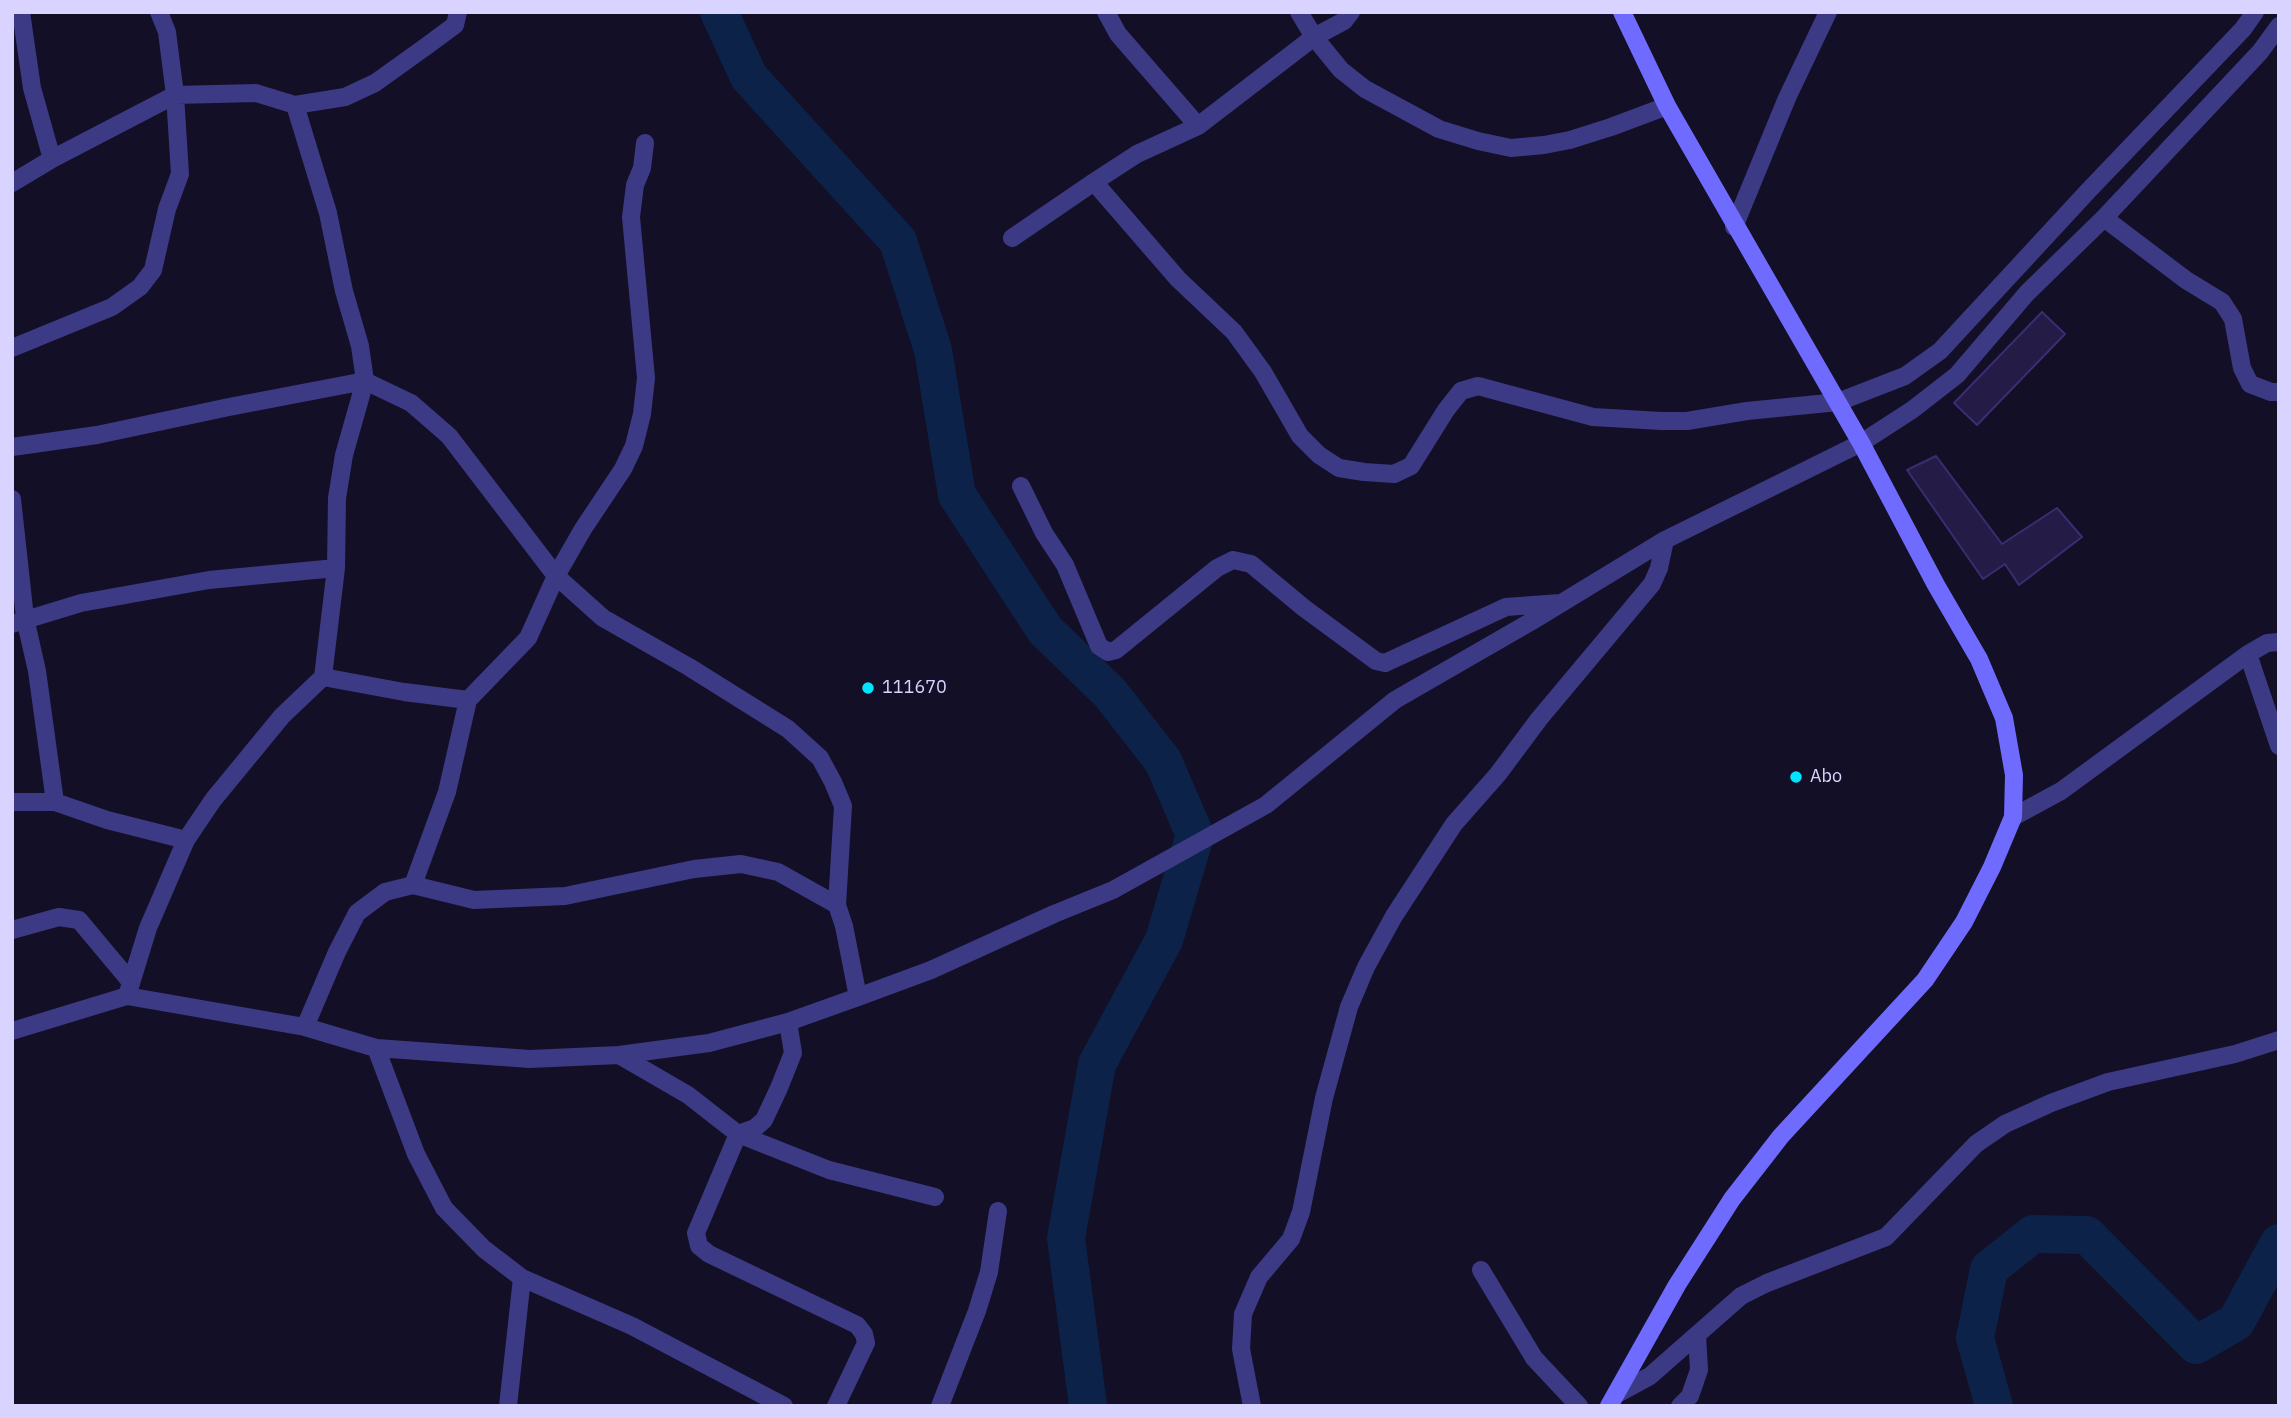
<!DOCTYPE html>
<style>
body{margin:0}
#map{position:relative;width:2291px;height:1418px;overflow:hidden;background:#130f26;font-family:"IBM Plex Sans",sans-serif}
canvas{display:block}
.frame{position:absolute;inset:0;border:14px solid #d9d4ff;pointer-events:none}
</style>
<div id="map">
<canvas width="2291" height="1418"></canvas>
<div class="frame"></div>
</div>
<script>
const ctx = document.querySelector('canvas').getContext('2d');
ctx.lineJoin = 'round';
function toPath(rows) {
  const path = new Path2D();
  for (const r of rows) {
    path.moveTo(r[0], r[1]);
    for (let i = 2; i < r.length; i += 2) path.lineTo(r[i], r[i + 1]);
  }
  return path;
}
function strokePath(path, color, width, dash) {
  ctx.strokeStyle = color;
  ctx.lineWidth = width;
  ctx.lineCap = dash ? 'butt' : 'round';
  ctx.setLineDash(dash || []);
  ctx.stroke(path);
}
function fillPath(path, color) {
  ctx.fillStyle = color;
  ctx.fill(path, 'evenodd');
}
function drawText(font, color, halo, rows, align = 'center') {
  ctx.font = font + ' "IBM Plex Sans",sans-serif';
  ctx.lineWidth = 7;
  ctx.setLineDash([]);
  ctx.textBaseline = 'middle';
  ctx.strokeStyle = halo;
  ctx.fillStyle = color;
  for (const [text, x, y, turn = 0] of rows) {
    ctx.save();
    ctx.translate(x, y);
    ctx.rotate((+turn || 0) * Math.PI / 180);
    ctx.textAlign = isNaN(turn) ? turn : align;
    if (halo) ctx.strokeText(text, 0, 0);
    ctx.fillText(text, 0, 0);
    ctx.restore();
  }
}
strokePath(toPath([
 [719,12,749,77,898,241,933,350,957,495,1045,630,1110,693,1163,761,1195,835,1164,940,1097,1064,1066,1238,1088,1406],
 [1994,1406,1975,1338,1989,1269,2033,1234,2087,1235,2196,1345,2236,1322,2279,1243]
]), '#0c2248', 38);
const building = toPath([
 [2042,312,2065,334,1977,425,1954,403,2042,312],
 [1936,456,2002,544,2057,508,2082,537,2019,585,2005,564,1983,579,1907,470,1936,456]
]);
fillPath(building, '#241b47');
strokePath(building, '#3b2d73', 2);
strokePath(toPath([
 [21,12,32,88,52,159],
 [1106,12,1118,34,1198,126],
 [1351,12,1344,21,1314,37,1341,70,1365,89,1439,129,1478,141,1511,148,1544,145,1570,140,1611,127,1667,106],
 [1094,182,1137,154,1198,126,1314,37,1299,12],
 [12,183,52,159,175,95,256,93,295,105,345,97,375,83,428,45,455,25,458,12],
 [2104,218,2186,280,2222,302,2233,319,2242,368,2250,384,2271,392,2279,392],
 [1734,227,1787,98,1828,12],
 [1012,238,1094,182,1178,279,1234,332,1263,372,1300,436,1319,455,1339,468,1364,472,1394,474,1411,466,1446,410,1461,391,1478,386,1593,417,1661,421,1687,421,1747,411,1838,402],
 [12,348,112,307,140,287,153,270,167,209,180,174,175,95,167,32,159,12],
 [12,447,97,435,229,407,365,381,360,346,344,291,328,213,295,105],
 [1021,486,1044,533,1065,565,1099,646,1108,652,1116,650,1217,568,1233,560,1251,564,1304,608,1376,661,1385,663,1506,607,1560,603],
 [12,499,25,618,37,671,55,802],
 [12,624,81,603,209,580,336,568],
 [2248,654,2267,643,2279,642],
 [323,677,336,568,337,498,344,455,365,381,411,403,449,436,556,576,603,618,689,667,788,729,820,758,833,782,843,806,837,905,844,926,858,997,788,1022,709,1043,619,1055,530,1059,376,1048],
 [12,802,55,802,107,820,186,840],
 [2013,817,2061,791,2248,654,2279,746],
 [413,885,447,792,468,700,528,638,556,576,583,529,623,469,634,446,642,414,646,378,631,217,635,185,642,168,645,143],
 [12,930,59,917,79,920,130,981],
 [127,996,148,928,186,840,213,800,282,716,323,677,404,692,468,700],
 [858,997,931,970,1054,914,1113,890,1266,805,1395,700,1532,621,1665,540],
 [788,1022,793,1053,779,1088,764,1120,755,1128,738,1134,696,1233,699,1246,709,1254,857,1325,864,1334,866,1343,836,1406],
 [305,1027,337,952,357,913,385,892,413,885,474,900,565,896,694,869,741,864,778,872,837,905],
 [12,1031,127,996,305,1027,376,1048,416,1154,444,1208,484,1249,522,1278,632,1326,784,1406],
 [619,1055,688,1095,738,1134,829,1170,935,1197],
 [1481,1270,1534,1358,1579,1406],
 [1617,1394,1650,1376,1741,1296,1767,1283,1886,1237,1976,1144,2005,1124,2051,1103,2108,1082,2235,1054,2279,1040],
 [508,1406,522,1278],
 [940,1406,977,1311,989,1272,998,1211],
 [1252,1406,1241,1349,1243,1314,1259,1277,1291,1239,1301,1212,1324,1098,1349,1007,1366,967,1394,916,1454,824,1498,774,1539,719,1652,584,1659,568,1665,540,1861,443],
 [1680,1406,1690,1396,1699,1370,1697,1335]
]), '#3d3a85', 18);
strokePath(toPath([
 [1838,402,1905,376,1940,351,2089,190,2243,29,2255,12],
 [1861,443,1912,410,1957,375,2027,293,2104,218,2260,52,2279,26]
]), '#3d3a85', 18);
strokePath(toPath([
 [1609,1406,1677,1285,1732,1199,1781,1136,1925,980,1964,922,1992,867,2013,817,2014,775,2004,718,1979,659,1936,585,1861,443,1667,106,1622,12]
]), '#6f6bff', 18);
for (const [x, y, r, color] of [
 [868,688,7,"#00e5ff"],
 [1796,777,7,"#00e5ff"]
]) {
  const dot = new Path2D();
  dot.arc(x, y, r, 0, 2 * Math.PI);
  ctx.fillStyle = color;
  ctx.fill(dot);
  strokePath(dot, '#130f26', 2.5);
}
drawText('18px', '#d9d4ff', '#130f26', [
 ["111670",882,688],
 ["Abo",1810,777]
], 'left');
</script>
